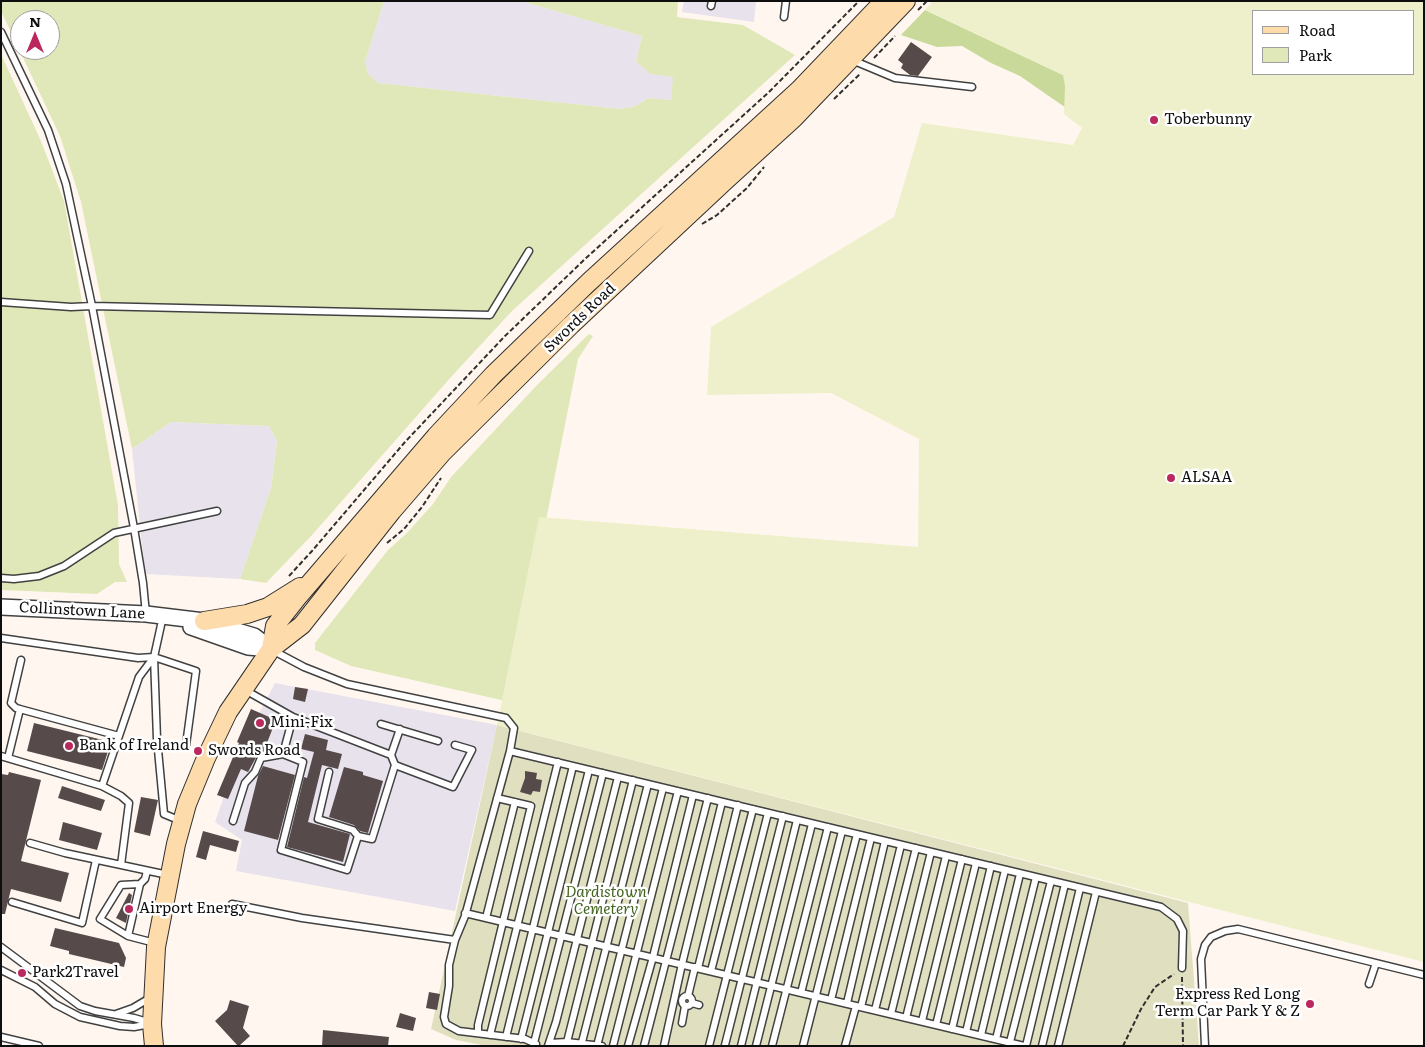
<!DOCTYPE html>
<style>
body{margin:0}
#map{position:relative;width:1425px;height:1047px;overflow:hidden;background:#fff7ef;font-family:Literata,serif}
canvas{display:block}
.frame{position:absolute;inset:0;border:2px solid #0e0e0e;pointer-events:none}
.legend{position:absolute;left:1252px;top:10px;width:162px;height:65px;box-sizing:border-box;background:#fff;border:1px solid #9f9f9f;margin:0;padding:6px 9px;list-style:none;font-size:15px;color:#0e0e0e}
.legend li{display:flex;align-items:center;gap:10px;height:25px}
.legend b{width:25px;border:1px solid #9f9f9f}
.north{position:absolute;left:10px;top:10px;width:50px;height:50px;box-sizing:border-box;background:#fff;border:1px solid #9f9f9f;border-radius:50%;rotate:0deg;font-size:14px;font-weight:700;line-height:20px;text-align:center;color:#0e0e0e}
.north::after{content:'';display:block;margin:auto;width:18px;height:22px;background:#bb285d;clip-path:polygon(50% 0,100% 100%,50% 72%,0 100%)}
</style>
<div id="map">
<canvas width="1425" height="1047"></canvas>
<div class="frame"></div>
<ul class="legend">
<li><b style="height:6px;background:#fddbab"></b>Road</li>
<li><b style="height:14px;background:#e0e8b9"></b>Park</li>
</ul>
<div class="north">N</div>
</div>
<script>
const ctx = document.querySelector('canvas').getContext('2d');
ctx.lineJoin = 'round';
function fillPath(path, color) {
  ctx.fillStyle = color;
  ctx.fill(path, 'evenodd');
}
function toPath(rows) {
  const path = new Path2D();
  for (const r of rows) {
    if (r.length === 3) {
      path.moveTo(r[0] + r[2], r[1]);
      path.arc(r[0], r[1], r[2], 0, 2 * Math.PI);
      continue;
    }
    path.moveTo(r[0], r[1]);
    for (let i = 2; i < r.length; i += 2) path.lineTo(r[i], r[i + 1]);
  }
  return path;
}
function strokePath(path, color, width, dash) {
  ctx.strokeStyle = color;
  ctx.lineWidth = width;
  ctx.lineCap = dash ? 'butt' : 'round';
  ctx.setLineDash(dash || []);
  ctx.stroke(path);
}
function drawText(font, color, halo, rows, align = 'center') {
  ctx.font = font + ' Literata,serif';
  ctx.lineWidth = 5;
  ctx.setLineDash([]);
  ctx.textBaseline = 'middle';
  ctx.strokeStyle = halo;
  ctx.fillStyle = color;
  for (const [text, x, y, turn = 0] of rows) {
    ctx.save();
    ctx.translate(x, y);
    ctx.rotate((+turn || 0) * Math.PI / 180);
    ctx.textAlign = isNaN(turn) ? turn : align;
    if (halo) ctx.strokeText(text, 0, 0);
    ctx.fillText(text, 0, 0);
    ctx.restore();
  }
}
fillPath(toPath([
 [384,1,521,1,642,36,636,61,650,74,674,77,671,100,648,98,636,106,620,109,378,83,368,74,365,62],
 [684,1,756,1,754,22,682,12],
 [171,422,269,426,277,441,271,488,240,579,145,574,132,449],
 [275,683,497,725,455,911,236,871,242,840,215,822,240,750]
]), '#e8e2ec');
fillPath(toPath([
 [1,1,384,1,365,62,368,74,378,83,620,109,636,106,648,98,671,100,673,77,650,74,636,61,642,36,521,1,678,1,677,17,743,25,795,55,512,311,452,376,312,535,266,583,240,579,271,488,277,441,269,426,171,422,132,449,81,202,60,136,1,11],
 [20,20,50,20,50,50,20,50],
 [1,54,41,141,64,201,118,505,119,564,127,582,115,582,97,594,1,590],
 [589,334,593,336,578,359,510,702,351,666,315,650,315,643,388,550,406,534,433,504,451,477,537,385]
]), '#e0e8b9');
fillPath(toPath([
 [925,10,1063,75,1414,74,1424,125,1079,117,1020,76,991,63,962,46,937,47,901,35]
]), '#c9d999');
fillPath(toPath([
 [497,725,1188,903,1199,1046,487,1046,456,1040,431,1029]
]), '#e0e0c0');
fillPath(toPath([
 [933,1,1424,1,1424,962,497,725,539,517,918,547,919,439,831,393,707,395,711,327,894,217,922,123,1073,145,1082,128,1064,114,1065,86,1063,75,925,10],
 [1254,11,1414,11,1414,74,1254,74]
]), '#eef0cb');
fillPath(toPath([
 [911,42,932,57,918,76,910,75,901,68,903,64,898,60],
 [295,687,308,689,305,702,293,699],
 [251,709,276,720,263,753,258,754,248,772,241,769,228,799,217,795,239,743,237,742],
 [34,723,111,742,102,770,27,751],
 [305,734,328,740,326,750,342,754,338,769,322,765,308,822,350,834,343,862,287,847,304,777,307,778,314,752,301,749],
 [263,766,295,775,278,840,244,831,258,776],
 [344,767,363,772,363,775,383,781,368,833,360,831,354,825,329,817],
 [525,771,537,773,536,779,542,780,540,792,533,791,531,795,520,792,525,778],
 [9,772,41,780,21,861,69,873,61,902,11,889,5,914,1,914,1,774,8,775],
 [62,786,105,800,101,811,58,798],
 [141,797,158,800,150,836,134,832],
 [63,822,102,833,97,850,59,840],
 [203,831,239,841,236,852,210,845,206,860,196,857],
 [129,893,132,895,126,923,116,918],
 [55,928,119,943,126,958,124,967,69,954,69,951,50,946],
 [429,992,440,994,437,1010,426,1008],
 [230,1000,249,1006,243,1028,250,1036,239,1046,238,1046,215,1021,227,1010],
 [400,1013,416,1018,413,1031,396,1027],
 [323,1030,389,1037,388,1046,322,1046]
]), '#564b4a');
const service = toPath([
 [711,6,712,1],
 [784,17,786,1],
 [1,32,48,130,66,184,92,306,134,528,143,583,146,614],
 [852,60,895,78,972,87],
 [1,302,71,307,92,306,490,315,529,251],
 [1,578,14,579,39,576,64,566,114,533,217,511],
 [1,638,138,658,154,657,196,671,186,745],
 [154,657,157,739,164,814,181,821],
 [21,660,11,703,16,708,119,736],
 [245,690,293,717,391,755,395,765,372,839,358,836,347,870,281,850,303,762,283,754,293,717],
 [381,724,438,741],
 [510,751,1161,907,1177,919,1183,931,1182,968],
 [391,755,400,729],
 [1,756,102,786,121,796,129,803,121,865],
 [8,758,20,709],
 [395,765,453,787,472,750,455,745],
 [329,772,318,819,353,830,358,836],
 [102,786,139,677,154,657,163,616],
 [233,821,245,783,255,772,261,758,283,754],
 [30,843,65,853,168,875],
 [147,871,145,879,140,884,128,936,155,943],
 [12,902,82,923,96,860],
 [232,904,302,918,455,940,465,916,510,751,514,728,506,718,347,684,304,667,272,650],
 [465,913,1024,1046],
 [486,918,515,802],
 [128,936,100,919,121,885,140,884],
 [455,940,449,965,449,986,444,1017,446,1024,459,1031,525,1039,536,1044],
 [1,947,80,1006,95,1011,134,1018,151,1023],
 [698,968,738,805],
 [1,970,35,987,55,1004,80,1017,120,1026,134,1027,150,1024],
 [711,971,753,809],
 [1369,984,1376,963],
 [801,993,842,831],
 [688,996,695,967],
 [687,1001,5],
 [831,1000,871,838],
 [692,1003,699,1005],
 [847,1003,885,841],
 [861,1007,901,845],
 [875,1010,916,848],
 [116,1014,133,1008,150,998],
 [891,1014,931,852],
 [906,1018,946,856],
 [922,1021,962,859],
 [682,1023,685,1006],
 [936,1025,976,863],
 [952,1029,991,866],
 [966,1032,1005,870],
 [478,1033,478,1025,531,806,497,798],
 [490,1035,558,762],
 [981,1035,1020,874],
 [1,1037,39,1046],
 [506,1037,573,766],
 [521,1039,589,770],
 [996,1039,1036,877],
 [1010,1042,1051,881],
 [534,1043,603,773],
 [549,1043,567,1042,602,1046],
 [725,1045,783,816],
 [548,1046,556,1022,618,777],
 [566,1046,633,780],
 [581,1046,648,784],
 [597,1046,663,788],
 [613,1046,678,791],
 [628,1046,653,957,693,795],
 [644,1046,708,798],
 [664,1046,682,964,722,802],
 [709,1046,768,813],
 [741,1046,797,820],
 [756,1046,812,824],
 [772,1046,828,827],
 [803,1046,857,834],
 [845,1046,856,1006],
 [1026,1046,1065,884],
 [1042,1046,1080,888],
 [1058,1046,1096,892],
 [1205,1046,1201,959,1205,945,1211,937,1225,931,1238,929,1424,975]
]);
const tertiary = toPath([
 [1,607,146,614,204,621,254,636,271,649],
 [191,627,248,647,271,649]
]);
const secondary = toPath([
 [204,621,247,614,268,607,300,587],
 [271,649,275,626,297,598,436,436,493,375,589,282,799,90,884,1],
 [154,1046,152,1024,156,947,176,844,187,804,206,758,228,712,271,649,302,625,392,511,442,453,571,325,725,181,794,118,906,1]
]);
strokePath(service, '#414141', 9);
strokePath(tertiary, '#414141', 18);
strokePath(secondary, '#303030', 20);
strokePath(toPath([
 [918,10,927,1],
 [874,58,895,36],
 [834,99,861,73],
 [702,224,717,215,747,188,764,167],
 [387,543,404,529,422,507,441,478],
 [289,576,312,551,405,442,505,336,585,259,769,92,859,1],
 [1182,977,1183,1046],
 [1123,1046,1141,1009,1155,987,1174,974]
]), '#303030', 2, [5, 2.5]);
strokePath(service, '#fff', 6);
strokePath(tertiary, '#fff', 15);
strokePath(secondary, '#fddbab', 18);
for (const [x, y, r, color] of [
 [1154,120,5,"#bb285d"],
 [1171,478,5,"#bb285d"],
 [260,723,5,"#bb285d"],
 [69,746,5,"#bb285d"],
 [198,751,5,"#bb285d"],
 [129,909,5,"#bb285d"],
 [22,973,5,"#bb285d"],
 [1310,1004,5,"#bb285d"]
]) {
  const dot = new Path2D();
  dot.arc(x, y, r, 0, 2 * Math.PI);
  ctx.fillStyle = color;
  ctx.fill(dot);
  strokePath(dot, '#fff', 2);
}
drawText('15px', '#0e0e0e', '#fff', [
 ["Toberbunny",1164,120],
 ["ALSAA",1181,478],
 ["Mini-Fix",270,723],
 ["Bank of Ireland",79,746],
 ["Swords Road",208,751],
 ["Airport Energy",139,909],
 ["Park2Travel",32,973],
 ["Express Red Long",1300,995,"right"],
 ["Term Car Park Y & Z",1300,1012,"right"]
], 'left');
drawText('15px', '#0e0e0e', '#fff', [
 ["Swords Road",580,318,-44],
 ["Collinstown Lane",82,611,3]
]);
drawText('italic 15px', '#43641f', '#fff', [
 ["Dardistown",606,893],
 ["Cemetery",606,910]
]);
</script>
